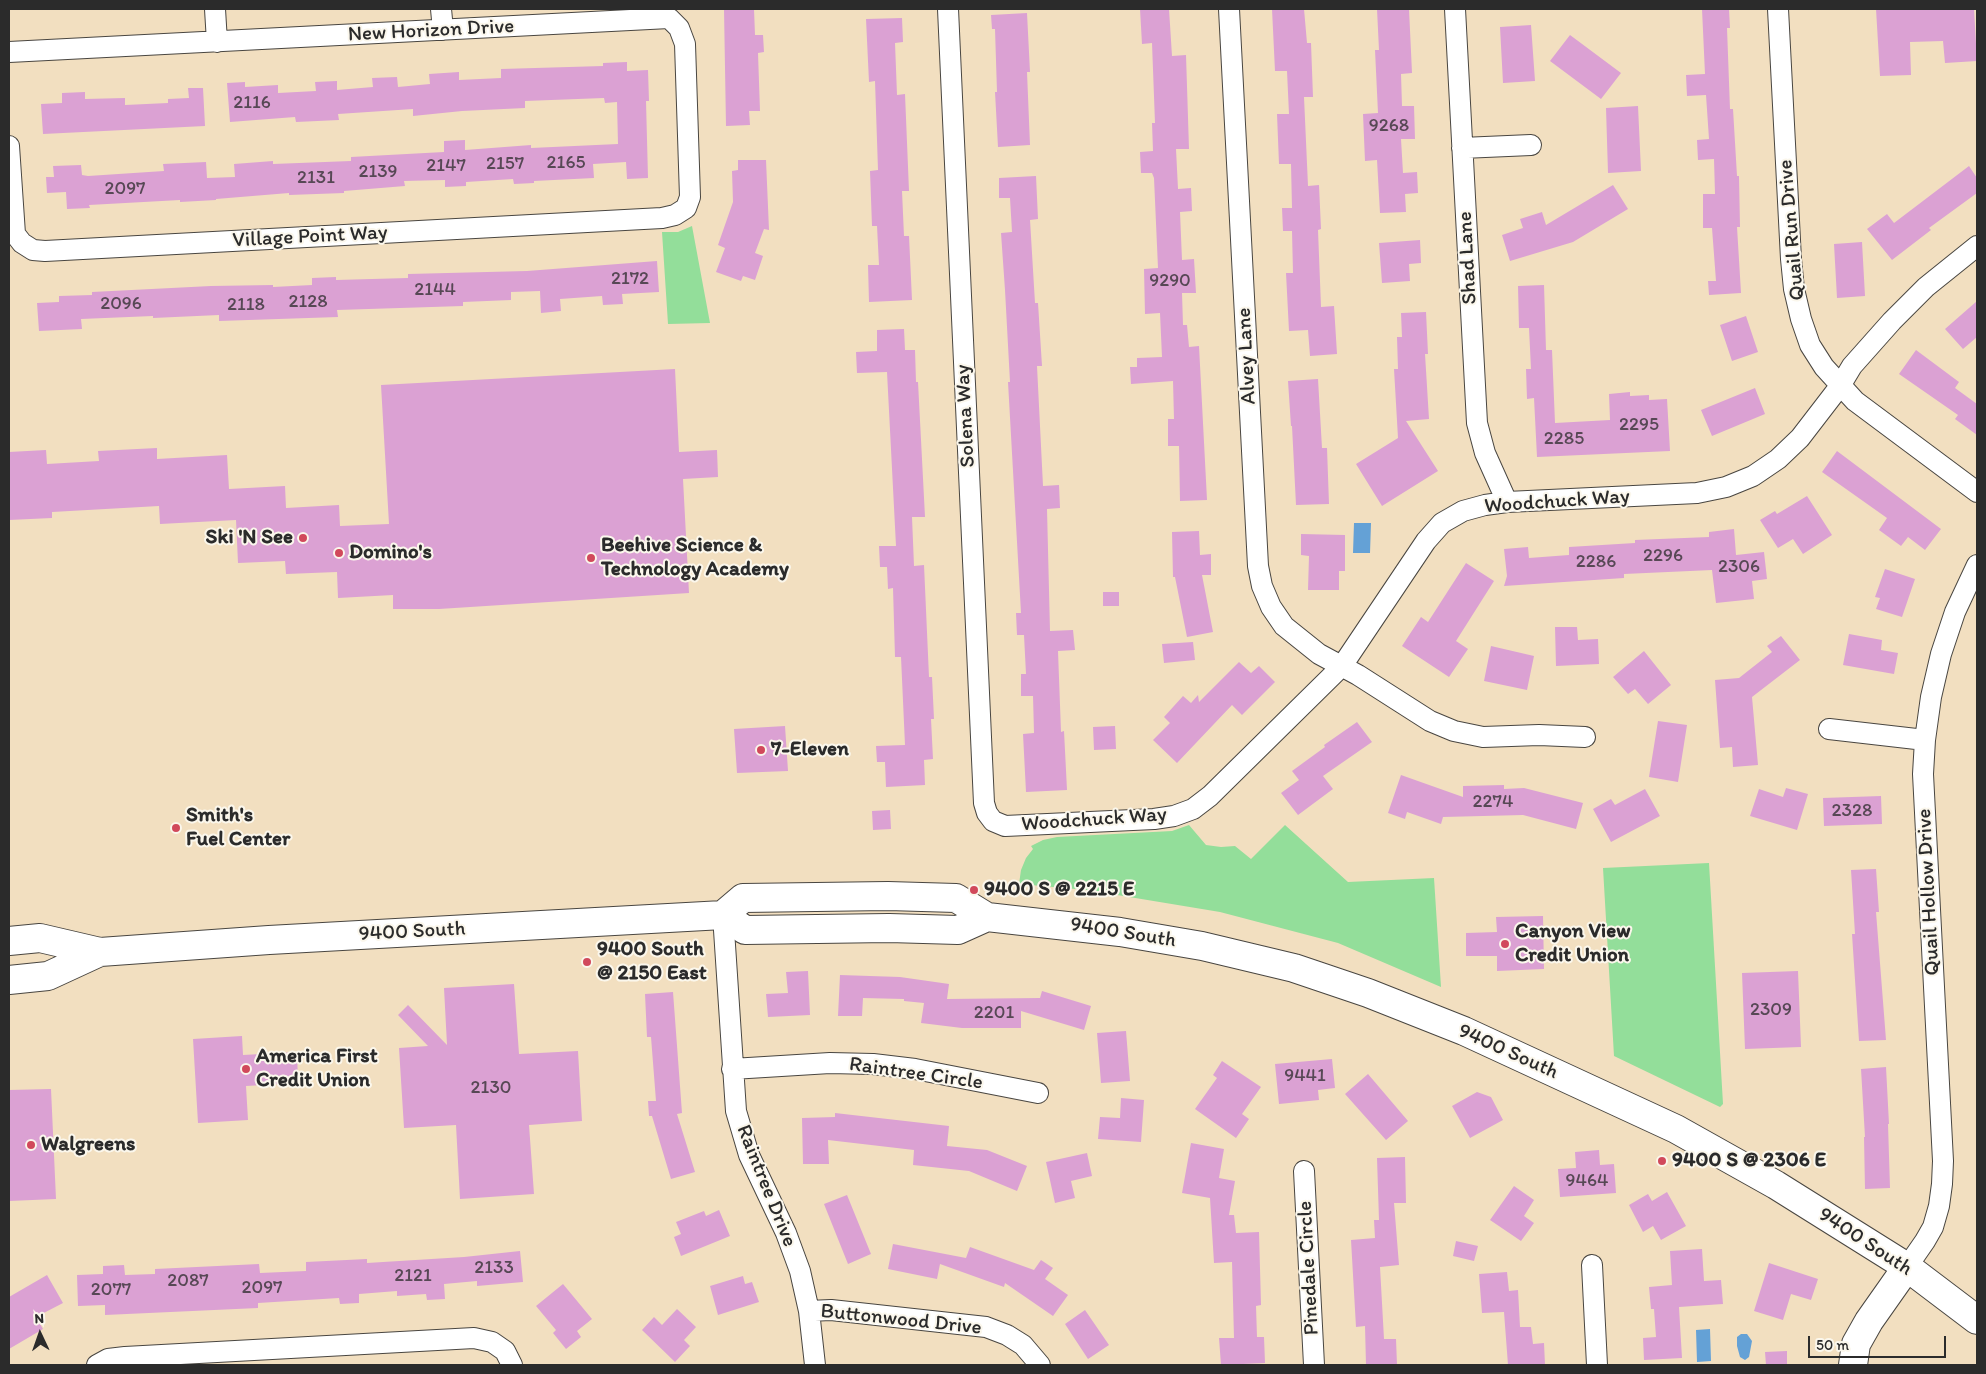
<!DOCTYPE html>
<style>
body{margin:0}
#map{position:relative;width:1986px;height:1374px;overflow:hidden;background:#f2dfc0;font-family:Itim,sans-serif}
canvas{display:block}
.frame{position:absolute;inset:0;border:10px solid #2b2b2b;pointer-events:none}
.north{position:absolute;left:15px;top:1309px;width:50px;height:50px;-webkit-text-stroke:4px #fbf7ec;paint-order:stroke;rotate:357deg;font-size:14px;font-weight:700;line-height:20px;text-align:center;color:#2b2b2b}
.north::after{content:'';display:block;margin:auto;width:18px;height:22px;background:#2b2b2b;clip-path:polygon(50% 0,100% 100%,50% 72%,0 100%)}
.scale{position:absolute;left:1808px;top:1336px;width:138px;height:22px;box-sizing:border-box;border:2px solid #2b2b2b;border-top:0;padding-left:6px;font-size:15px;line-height:18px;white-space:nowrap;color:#2b2b2b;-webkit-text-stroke:4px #fbf7ec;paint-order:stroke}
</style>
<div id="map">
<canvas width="1986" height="1374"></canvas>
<div class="frame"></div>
<div class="north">N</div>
<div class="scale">50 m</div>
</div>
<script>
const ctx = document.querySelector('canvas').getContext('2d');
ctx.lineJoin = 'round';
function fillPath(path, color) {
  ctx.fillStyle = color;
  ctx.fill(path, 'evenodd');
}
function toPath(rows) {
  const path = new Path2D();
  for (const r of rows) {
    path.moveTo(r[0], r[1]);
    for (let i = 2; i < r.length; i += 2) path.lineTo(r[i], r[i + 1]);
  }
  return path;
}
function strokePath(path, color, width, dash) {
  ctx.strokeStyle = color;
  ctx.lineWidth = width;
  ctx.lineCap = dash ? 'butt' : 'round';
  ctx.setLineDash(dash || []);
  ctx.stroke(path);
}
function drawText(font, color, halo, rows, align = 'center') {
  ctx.font = font + ' Itim,sans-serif';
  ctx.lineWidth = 4;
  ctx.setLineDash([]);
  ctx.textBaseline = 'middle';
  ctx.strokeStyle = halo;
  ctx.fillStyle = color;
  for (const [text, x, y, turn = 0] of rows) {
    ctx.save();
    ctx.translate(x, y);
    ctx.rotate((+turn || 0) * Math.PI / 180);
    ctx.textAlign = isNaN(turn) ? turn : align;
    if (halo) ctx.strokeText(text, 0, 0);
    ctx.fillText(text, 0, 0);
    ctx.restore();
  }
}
fillPath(toPath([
 [692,226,710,323,668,324,662,232,678,232],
 [1189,825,1206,845,1221,847,1235,846,1251,859,1285,825,1348,882,1434,878,1441,987,1338,943,1220,912,1087,890,1019,884,1021,870,1026,858,1033,849,1031,846,1043,840,1057,837,1172,831],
 [1709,863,1723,1104,1720,1107,1614,1056,1603,868]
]), '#93de9a');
fillPath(toPath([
 [1354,523,1371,523,1370,553,1353,553],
 [1710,1329,1711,1361,1697,1362,1696,1330],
 [1741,1334,1747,1334,1752,1341,1749,1357,1745,1360,1740,1357,1737,1346,1737,1337]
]), '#64a1d6');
fillPath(toPath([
 [724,9,754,9,755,35,763,35,764,52,758,53,760,111,749,111,750,125,726,126],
 [1140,9,1169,9,1172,56,1186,55,1189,149,1176,149,1178,189,1191,188,1192,211,1180,212,1182,260,1194,259,1196,293,1182,293,1183,325,1187,325,1189,347,1199,346,1207,500,1180,501,1179,446,1168,446,1168,419,1174,419,1173,381,1131,384,1130,367,1137,367,1137,358,1162,357,1160,313,1145,314,1144,269,1158,268,1154,178,1152,173,1141,173,1140,152,1153,151,1152,123,1155,123,1152,43,1142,44],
 [1272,9,1304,9,1307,43,1311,43,1313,97,1304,97,1308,186,1319,185,1321,229,1318,230,1321,307,1334,306,1337,354,1310,356,1308,330,1289,331,1286,273,1293,273,1292,231,1283,231,1282,208,1292,208,1291,164,1279,164,1277,114,1289,114,1287,71,1275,71],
 [1377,9,1409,9,1412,73,1401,74,1402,106,1414,106,1415,139,1401,139,1403,173,1417,172,1418,193,1405,194,1406,212,1380,213,1377,160,1365,161,1363,114,1378,113,1375,50,1379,50],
 [1702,9,1729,9,1730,28,1727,28,1730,109,1733,109,1737,176,1739,176,1740,227,1737,227,1741,293,1709,295,1708,281,1716,281,1712,228,1703,228,1703,194,1715,194,1714,159,1698,160,1697,140,1709,139,1706,95,1687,96,1686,75,1705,74],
 [1876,9,1974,9,1977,61,1945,63,1943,41,1910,42,1911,75,1880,76],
 [1027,13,1030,72,1027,72,1030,145,998,147,995,92,997,92,995,29,992,29,991,15],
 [902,18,903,42,895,43,897,95,905,94,909,191,902,191,904,236,909,236,912,300,869,302,868,265,879,265,877,226,872,226,870,171,878,170,875,81,869,82,866,19],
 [1531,25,1535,81,1503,83,1500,27],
 [1570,35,1621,73,1601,99,1550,61],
 [627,62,627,71,648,70,649,101,646,101,648,178,627,179,626,162,593,164,594,178,534,181,534,183,514,184,513,179,466,182,466,186,445,187,445,180,404,181,405,186,344,191,344,193,289,195,289,193,216,199,216,200,180,202,180,200,89,205,90,208,67,209,66,192,47,193,46,177,54,177,53,166,81,165,82,175,88,176,164,171,163,164,206,162,207,178,235,177,234,164,273,161,273,164,351,161,351,157,444,152,444,141,465,140,465,150,531,145,531,148,618,144,617,102,605,103,604,98,525,101,525,108,462,111,413,116,413,109,338,114,339,120,296,122,295,117,230,122,227,83,245,82,245,87,278,85,278,93,316,91,315,82,337,81,337,90,373,87,372,78,397,77,398,87,430,84,429,74,459,72,459,80,501,78,501,69,603,66,603,63],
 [188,88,203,88,205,126,43,134,41,104,62,103,62,93,85,92,85,99,125,98,125,105,168,103,168,99,189,98],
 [1638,106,1641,171,1608,173,1606,108],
 [738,160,766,160,769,230,764,229,755,253,763,256,755,280,743,276,741,281,716,272,725,248,718,245,733,202,732,171,738,170],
 [1969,166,1977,178,1977,193,1929,228,1931,230,1892,260,1867,229,1887,214,1894,223],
 [1036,176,1038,219,1030,220,1035,303,1038,303,1042,366,1037,366,1043,486,1059,485,1060,508,1047,509,1050,631,1073,630,1075,650,1058,651,1061,732,1064,731,1067,790,1026,792,1023,734,1034,733,1033,696,1021,696,1021,674,1026,674,1024,635,1017,635,1016,613,1021,613,1008,382,1010,382,1005,290,1001,233,1012,232,1010,198,999,198,999,178],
 [1613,185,1628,209,1573,242,1510,261,1502,235,1523,228,1520,219,1542,212,1546,225],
 [1420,240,1421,263,1409,264,1410,281,1382,283,1379,243],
 [1862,242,1865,296,1837,298,1834,244],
 [657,261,659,292,622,294,623,304,603,305,602,296,560,299,561,311,541,313,540,291,511,292,511,300,463,302,463,306,337,310,338,317,219,321,219,315,153,318,153,316,81,319,82,329,39,331,37,303,59,302,59,296,92,295,92,292,211,286,273,285,273,287,312,285,312,278,336,277,336,280,408,278,408,274,527,271],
 [1544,285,1546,350,1552,350,1555,423,1610,420,1609,394,1630,392,1630,396,1649,395,1649,400,1667,399,1670,451,1537,457,1534,398,1527,399,1526,369,1531,369,1529,328,1519,328,1518,286],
 [1977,301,1977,337,1963,349,1945,329],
 [1426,312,1428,354,1425,354,1429,419,1406,421,1438,471,1382,506,1356,464,1398,438,1394,369,1398,369,1397,337,1402,337,1401,313],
 [1746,316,1758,352,1732,361,1720,325],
 [904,329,905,350,915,350,916,382,918,382,925,517,912,517,914,566,924,565,929,677,932,677,934,719,931,719,933,759,924,760,925,785,886,787,885,762,877,762,876,746,905,745,901,657,895,657,893,588,888,589,887,567,880,567,879,546,896,546,887,372,857,373,856,352,877,351,877,330],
 [1916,350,1959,382,1955,388,1977,404,1977,435,1955,419,1958,415,1899,374],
 [675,369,679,452,717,450,718,477,683,479,689,593,439,609,393,609,393,595,338,598,337,572,286,574,285,561,238,563,236,520,160,524,159,506,52,512,52,518,9,520,9,452,46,450,47,464,99,461,98,451,157,448,157,459,227,455,229,489,285,486,286,508,339,505,340,526,389,524,381,385],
 [1318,379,1322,448,1327,448,1329,504,1296,505,1292,426,1291,426,1288,381],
 [1755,388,1765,414,1712,436,1701,410],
 [1837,451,1941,529,1925,550,1908,537,1901,546,1879,530,1887,518,1822,472],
 [1807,496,1832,535,1803,554,1793,539,1778,548,1760,520,1775,511,1777,514],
 [1734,529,1736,555,1764,552,1767,579,1752,581,1754,599,1716,603,1712,570,1624,574,1624,578,1504,586,1507,576,1504,549,1528,547,1529,558,1569,555,1569,547,1635,543,1635,540,1709,537,1709,532],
 [1199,531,1200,555,1211,554,1211,575,1202,575,1213,632,1187,637,1175,577,1173,577,1172,532],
 [1301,534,1345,535,1345,571,1339,571,1339,590,1308,590,1309,556,1301,555],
 [1466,563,1494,581,1456,641,1468,649,1449,677,1402,646,1421,617,1428,622],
 [1885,569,1915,579,1902,617,1876,609,1880,598,1875,597],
 [1103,592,1119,592,1119,606,1103,606],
 [1555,627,1577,627,1578,640,1598,639,1599,664,1556,666],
 [1849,634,1882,640,1881,650,1898,653,1894,674,1843,665],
 [1781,636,1800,660,1752,697,1758,765,1733,767,1732,747,1720,748,1715,680,1739,678,1772,652,1767,646],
 [1193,642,1195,660,1164,663,1162,644],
 [1491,646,1534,656,1527,690,1484,681],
 [1644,651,1671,685,1648,704,1635,689,1628,694,1613,677],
 [1239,662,1251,673,1259,666,1275,682,1242,715,1232,705,1177,763,1153,740,1170,723,1164,717,1183,696,1191,703,1198,695,1199,702],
 [1658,721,1687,725,1678,782,1649,777],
 [1357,722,1372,742,1323,776,1333,789,1298,815,1281,793,1299,780,1292,771,1325,747,1324,745],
 [785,726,788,771,737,773,734,729],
 [1115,726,1116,749,1094,750,1093,727],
 [1401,775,1463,797,1463,786,1504,785,1504,789,1524,788,1583,803,1576,829,1523,815,1443,817,1441,824,1407,812,1405,819,1388,813],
 [1786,788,1808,794,1797,830,1750,816,1759,789,1783,797],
 [1645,789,1660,816,1611,842,1593,809,1611,799,1615,805],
 [1881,796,1882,824,1824,826,1823,798],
 [890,810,891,829,873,830,872,811],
 [1876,869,1879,912,1876,912,1886,1040,1859,1041,1852,934,1855,934,1851,870],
 [1543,916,1544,969,1497,971,1497,956,1466,956,1466,933,1497,932,1496,917],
 [808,971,810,1015,768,1017,766,994,788,993,786,972],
 [1798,971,1801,1047,1745,1049,1742,973],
 [840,975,900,977,949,984,947,999,1040,998,1042,991,1091,1006,1084,1030,1021,1011,1021,1028,962,1028,921,1023,924,1003,904,1001,904,999,863,998,862,1016,838,1016],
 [514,984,519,1054,578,1051,582,1121,529,1125,534,1194,460,1199,456,1125,404,1128,399,1048,428,1046,398,1015,408,1005,447,1045,444,988],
 [673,992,682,1113,677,1114,695,1172,671,1179,652,1116,649,1116,648,1101,656,1101,651,1037,647,1037,645,994],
 [1126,1031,1130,1081,1101,1083,1097,1033],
 [242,1036,243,1055,297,1052,298,1083,246,1086,248,1120,198,1123,193,1039],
 [1332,1059,1335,1088,1318,1090,1319,1100,1279,1104,1275,1064],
 [1222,1061,1261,1087,1242,1114,1249,1119,1236,1138,1195,1109,1217,1078,1213,1075],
 [1886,1067,1889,1124,1888,1124,1890,1188,1865,1189,1864,1137,1865,1137,1861,1069],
 [1368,1074,1408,1121,1386,1140,1345,1094],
 [51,1089,56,1199,9,1201,9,1090],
 [1477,1092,1491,1097,1503,1120,1470,1138,1452,1106],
 [1121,1098,1144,1100,1141,1142,1098,1139,1100,1117,1120,1118],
 [835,1113,949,1126,947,1146,987,1150,1027,1166,1017,1191,969,1171,913,1165,914,1150,828,1140,829,1164,803,1164,802,1118,835,1117],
 [1191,1143,1224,1149,1219,1178,1235,1181,1229,1215,1234,1215,1236,1233,1259,1232,1261,1305,1256,1306,1257,1337,1264,1337,1265,1363,1221,1365,1219,1338,1234,1338,1232,1262,1214,1263,1210,1198,1182,1193],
 [1599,1150,1600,1165,1614,1164,1616,1193,1560,1197,1558,1169,1576,1168,1575,1152],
 [1087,1153,1092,1176,1071,1181,1075,1198,1055,1203,1046,1162],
 [1405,1157,1406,1203,1394,1203,1399,1265,1380,1267,1384,1339,1396,1339,1397,1365,1366,1365,1365,1326,1356,1327,1351,1240,1375,1238,1374,1220,1379,1220,1377,1158],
 [1514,1186,1534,1200,1524,1216,1534,1223,1521,1241,1490,1220],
 [1667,1192,1686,1226,1661,1240,1653,1226,1643,1232,1629,1205,1648,1194,1652,1201],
 [847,1195,871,1254,848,1264,824,1204],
 [719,1210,730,1236,681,1256,674,1237,681,1234,676,1222,704,1211,706,1216],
 [1456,1241,1478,1246,1474,1261,1453,1256],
 [893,1244,966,1258,970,1247,1034,1270,1041,1260,1053,1268,1045,1279,1068,1295,1053,1316,1005,1283,1004,1287,940,1264,937,1279,888,1269],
 [1702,1249,1704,1281,1721,1280,1723,1304,1679,1307,1682,1358,1644,1360,1643,1338,1656,1337,1654,1309,1651,1309,1649,1287,1672,1285,1670,1251],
 [520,1251,523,1282,477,1286,477,1281,444,1284,445,1299,427,1300,426,1294,397,1296,397,1291,359,1294,359,1303,340,1304,339,1298,258,1303,258,1308,105,1315,105,1305,78,1306,77,1275,103,1274,103,1266,124,1265,125,1275,155,1274,155,1269,259,1264,260,1273,306,1271,306,1262,367,1259,367,1263,464,1257],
 [1769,1263,1818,1279,1811,1300,1791,1294,1783,1320,1754,1311],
 [1507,1272,1509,1291,1518,1290,1520,1327,1531,1327,1533,1344,1544,1343,1545,1365,1508,1365,1504,1312,1482,1313,1479,1274],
 [47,1275,63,1303,36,1317,43,1329,9,1349,9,1297],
 [743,1276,745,1284,752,1282,759,1302,718,1315,710,1286],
 [563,1284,592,1319,577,1331,581,1337,566,1349,553,1333,556,1330,536,1306],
 [677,1309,696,1327,684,1340,690,1346,675,1362,642,1330,654,1317,662,1325],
 [1085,1310,1109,1345,1088,1359,1065,1324],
 [1787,1351,1787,1365,1766,1365,1765,1352]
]), '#dba1d3');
const street = toPath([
 [215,9,217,42],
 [441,9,443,30],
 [948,9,984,803,987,813,993,821,1005,826,1154,819,1174,816,1193,809,1210,796,1342,666,1426,541,1442,523,1463,511,1485,505,1507,502,1697,493,1726,487,1753,476,1778,459,1800,438,1840,386,1852,366,1892,321,1926,287,1977,246],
 [1229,9,1258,566,1262,586,1271,607,1284,626,1319,654,1358,675,1430,721,1454,731,1483,737,1539,735,1585,737],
 [1455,9,1477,423,1485,453,1507,502],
 [1778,9,1791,259,1794,289,1801,319,1810,345,1824,367,1855,401,1977,492],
 [9,52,669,18,679,28,685,44,690,197,686,208,675,215,662,218,45,251,33,250,22,243,15,234,9,146],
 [1462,148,1531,145],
 [1829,729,1925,740],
 [723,915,736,1111,749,1155,786,1233,800,1271,809,1311,815,1365],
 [732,1069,830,1063,873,1064,915,1069,1038,1093],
 [1304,1171,1314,1365],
 [1592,1265,1597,1365],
 [1907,1267,1925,1241,1933,1227,1939,1206,1942,1184,1943,1161,1923,774,1925,740,1931,697,1941,654,1955,612,1977,565],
 [809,1311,831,1310,986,1327,1007,1335,1023,1345,1040,1365],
 [97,1365,108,1359,125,1357,474,1338,492,1342,505,1351,512,1365]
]);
const secondary = toPath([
 [723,915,745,930,889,928,958,930,987,917],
 [9,941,40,938,100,952,269,940,723,915,743,898,888,896,956,898,987,917,1120,932,1202,946,1294,968,1368,993,1464,1031,1676,1129,1776,1185,1907,1267,1977,1320],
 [9,980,48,976,100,952],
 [1853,1365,1856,1344,1869,1321,1907,1267]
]);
strokePath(street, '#494641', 22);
strokePath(secondary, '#494641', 30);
strokePath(street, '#fff', 20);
strokePath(secondary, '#fff', 28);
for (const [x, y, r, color] of [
 [303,538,5,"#d1495b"],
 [339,553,5,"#d1495b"],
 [591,558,5,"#d1495b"],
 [761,750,5,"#d1495b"],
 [176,828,5,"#d1495b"],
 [974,890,5,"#d1495b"],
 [1505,944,5,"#d1495b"],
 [587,962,5,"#d1495b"],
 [246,1069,5,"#d1495b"],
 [31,1145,5,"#d1495b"],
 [1662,1161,5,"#d1495b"]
]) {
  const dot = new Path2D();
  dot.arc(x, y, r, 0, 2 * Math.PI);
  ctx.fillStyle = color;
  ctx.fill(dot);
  strokePath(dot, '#fbf7ec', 2);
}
drawText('19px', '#574855', null, [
 ["2116",252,103],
 ["9268",1389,126],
 ["2165",566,163],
 ["2157",505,164],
 ["2147",446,166],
 ["2139",378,172],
 ["2131",316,178],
 ["2097",125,189],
 ["2172",630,279],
 ["9290",1170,281],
 ["2144",435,290],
 ["2128",308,302],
 ["2096",121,304],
 ["2118",246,305],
 ["2295",1639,425],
 ["2285",1564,439],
 ["2296",1663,556],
 ["2286",1596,562],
 ["2306",1739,567],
 ["2274",1493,802],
 ["2328",1852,811],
 ["2309",1771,1010],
 ["2201",994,1013],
 ["9441",1305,1076],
 ["2130",491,1088],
 ["9464",1587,1181],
 ["2133",494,1268],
 ["2121",413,1276],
 ["2087",188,1281],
 ["2097",262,1288],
 ["2077",111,1290]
]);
drawText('21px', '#2b2b2b', '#fbf7ec', [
 ["New Horizon Drive",431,31,-3],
 ["Quail Run Drive",1792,230,-95],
 ["Village Point Way",310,237,-3],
 ["Shad Lane",1468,258,-93],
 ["Alvey Lane",1247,356,-93],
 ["Solena Way",966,416,-93],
 ["Woodchuck Way",1557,502,-4],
 ["Woodchuck Way",1094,820,-4],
 ["Quail Hollow Drive",1929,892,-93],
 ["9400 South",412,932,-3],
 ["9400 South",1123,933,9],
 ["9400 South",1508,1052,24],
 ["Raintree Circle",916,1074,8],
 ["Raintree Drive",766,1186,68],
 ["9400 South",1865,1242,33],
 ["Pinedale Circle",1309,1268,-93],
 ["Buttonwood Drive",901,1320,6]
]);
drawText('bold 21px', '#2b2b2b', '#fbf7ec', [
 ["Ski 'N See",293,538,"right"],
 ["Beehive Science &",601,546],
 ["Technology Academy",601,570],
 ["Domino's",349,553],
 ["7-Eleven",771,750],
 ["Smith's",186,816],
 ["Fuel Center",186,840],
 ["9400 S @ 2215 E",984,890],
 ["Canyon View",1515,932],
 ["Credit Union",1515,956],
 ["9400 South",597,950],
 ["@ 2150 East",597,974],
 ["America First",256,1057],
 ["Credit Union",256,1081],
 ["Walgreens",41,1145],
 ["9400 S @ 2306 E",1672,1161]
], 'left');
</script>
